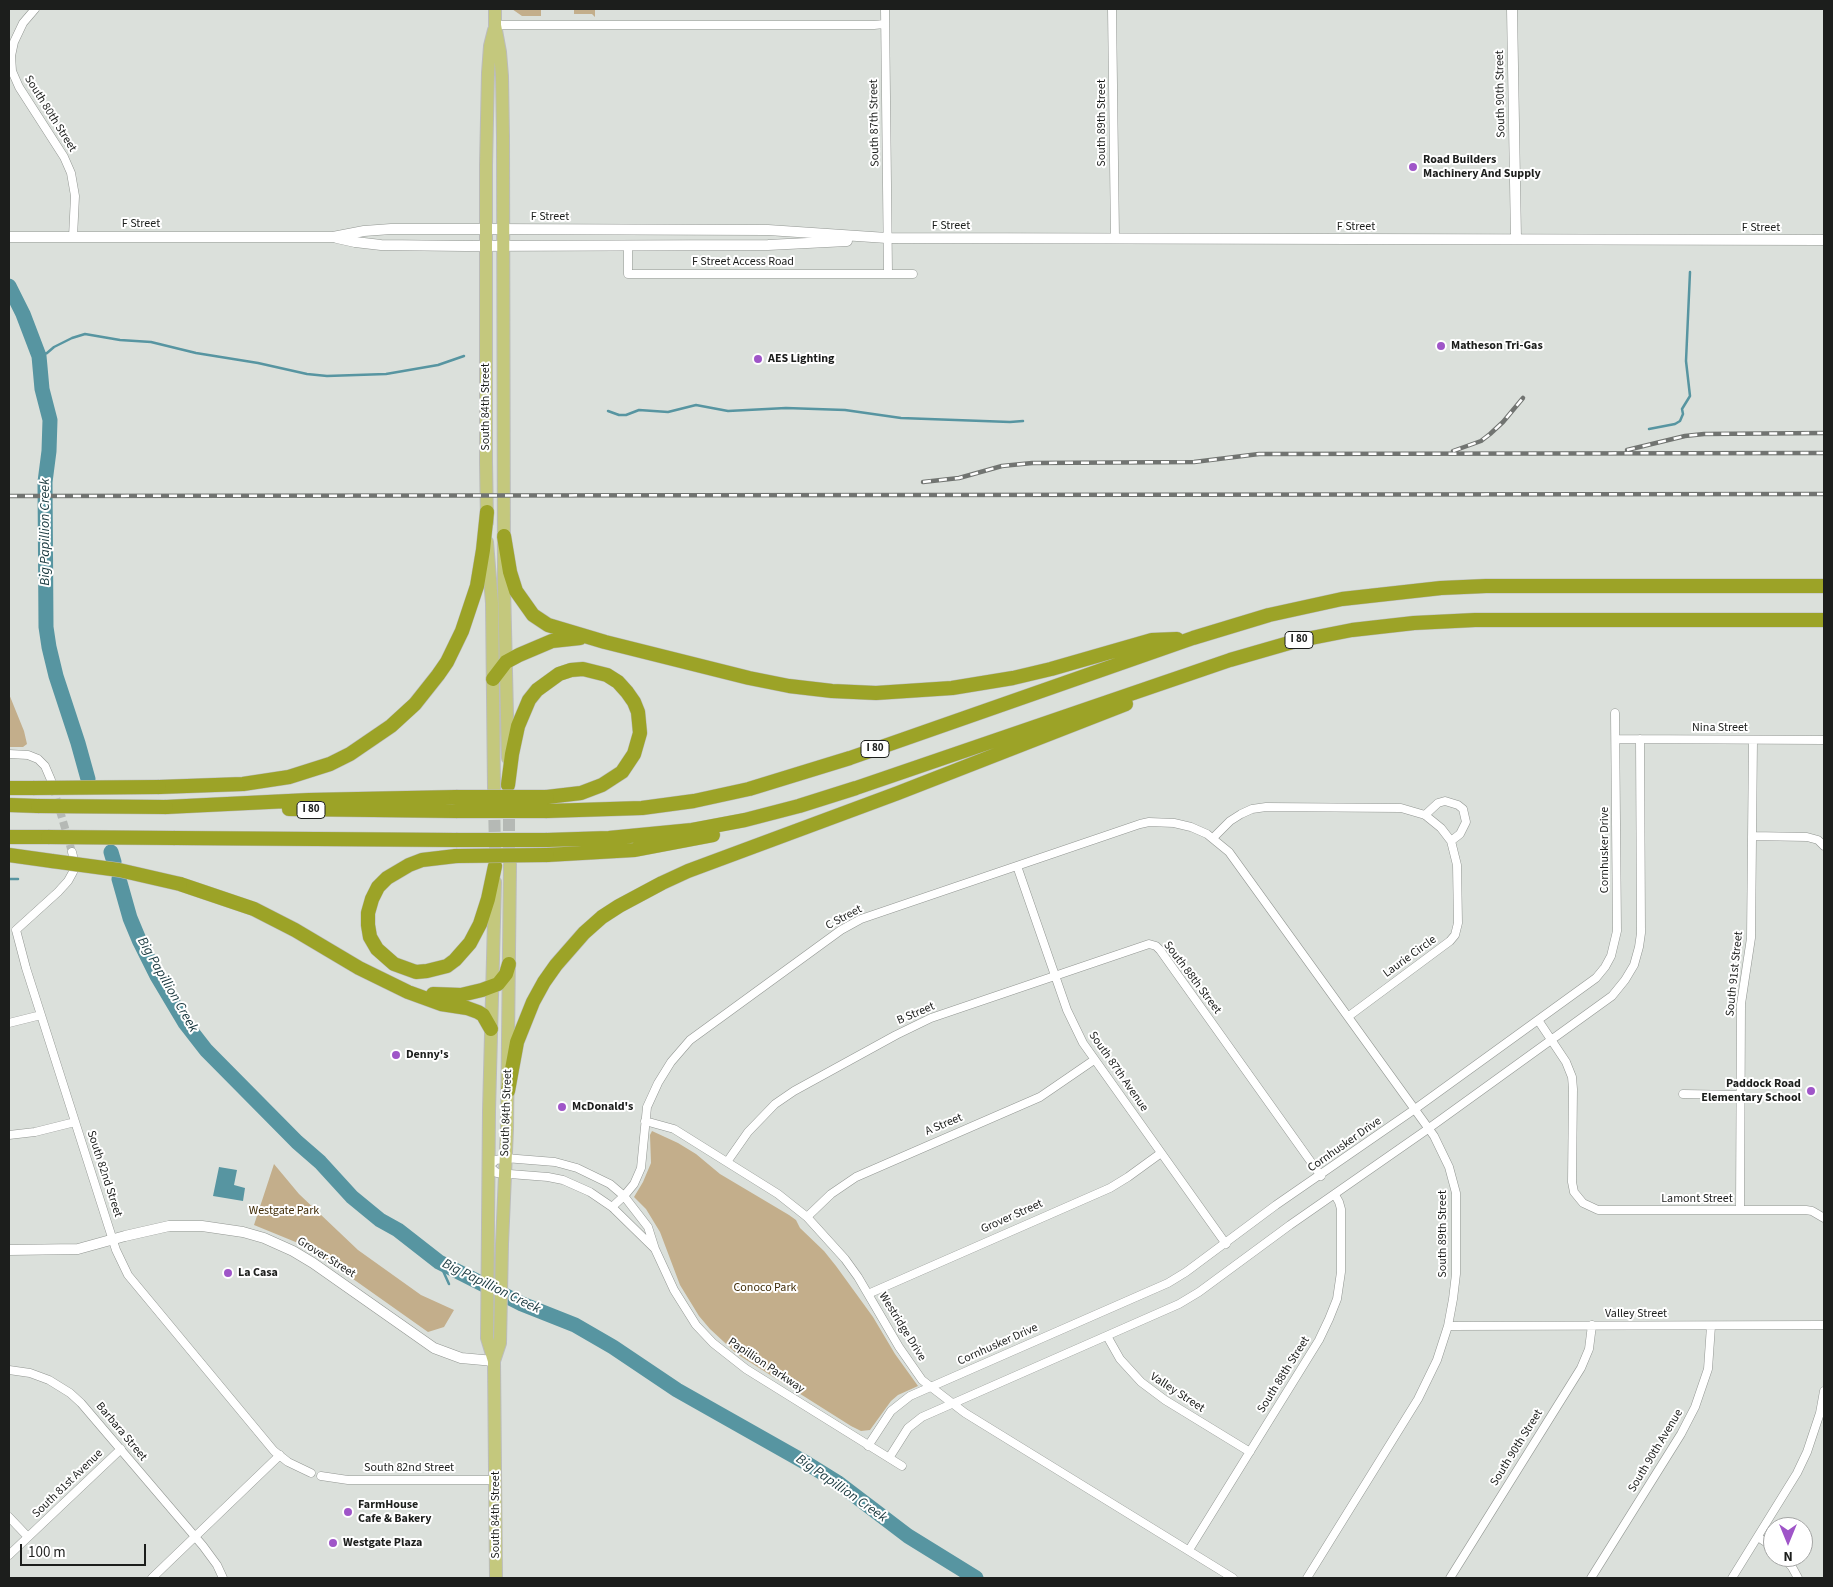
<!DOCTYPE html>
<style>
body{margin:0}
#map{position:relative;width:1833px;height:1587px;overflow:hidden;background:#dbe0db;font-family:"Source Sans 3",sans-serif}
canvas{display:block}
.frame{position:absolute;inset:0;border:10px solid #1c1e1c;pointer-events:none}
.north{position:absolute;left:1763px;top:1517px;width:50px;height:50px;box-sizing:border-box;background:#fff;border:1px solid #a4a5a4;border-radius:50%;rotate:180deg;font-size:14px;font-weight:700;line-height:20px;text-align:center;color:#1c1e1c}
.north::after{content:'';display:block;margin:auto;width:18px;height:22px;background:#9f55c8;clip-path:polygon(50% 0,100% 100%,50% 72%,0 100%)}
.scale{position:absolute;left:20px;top:1544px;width:126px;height:22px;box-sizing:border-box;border:2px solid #1c1e1c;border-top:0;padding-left:6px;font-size:15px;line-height:18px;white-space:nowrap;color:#1c1e1c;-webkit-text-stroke:4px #fff;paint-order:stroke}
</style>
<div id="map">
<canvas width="1833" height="1587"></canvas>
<div class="frame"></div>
<div class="north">N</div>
<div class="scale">100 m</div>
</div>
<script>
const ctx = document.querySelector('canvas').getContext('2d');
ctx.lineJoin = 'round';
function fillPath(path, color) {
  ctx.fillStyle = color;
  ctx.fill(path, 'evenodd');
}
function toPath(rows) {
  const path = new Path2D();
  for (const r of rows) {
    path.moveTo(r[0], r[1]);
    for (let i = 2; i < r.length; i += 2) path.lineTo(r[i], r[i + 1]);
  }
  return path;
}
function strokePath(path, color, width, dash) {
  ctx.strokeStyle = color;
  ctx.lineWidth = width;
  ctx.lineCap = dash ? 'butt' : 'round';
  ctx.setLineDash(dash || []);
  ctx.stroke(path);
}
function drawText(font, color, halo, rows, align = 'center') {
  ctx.font = font + ' "Source Sans 3",sans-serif';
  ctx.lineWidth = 4;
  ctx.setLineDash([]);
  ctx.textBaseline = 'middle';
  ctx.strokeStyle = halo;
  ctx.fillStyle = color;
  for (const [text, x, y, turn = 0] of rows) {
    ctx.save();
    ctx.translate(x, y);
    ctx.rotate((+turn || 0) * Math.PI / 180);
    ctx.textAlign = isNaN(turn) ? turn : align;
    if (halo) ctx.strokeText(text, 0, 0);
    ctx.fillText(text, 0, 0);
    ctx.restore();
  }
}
fillPath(toPath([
 [512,9,541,10,541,16,522,16],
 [574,9,595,9,595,17,592,14,574,14],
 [9,694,24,731,27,744,23,747,9,747],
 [652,1131,678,1143,696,1154,720,1174,789,1215,796,1220,800,1228,824,1251,836,1266,873,1317,895,1354,918,1386,898,1395,891,1401,870,1430,861,1431,851,1426,737,1354,710,1329,699,1316,680,1285,660,1232,646,1209,634,1197,643,1182,651,1163,650,1135],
 [274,1164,299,1194,358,1250,421,1295,454,1310,444,1327,428,1332,322,1257,298,1243,254,1225]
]), '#c3ae8b');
fillPath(toPath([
 [219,1167,237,1170,234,1185,245,1188,243,1201,213,1196]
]), '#5795a1');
strokePath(toPath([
 [39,356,47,353,54,347,72,338,85,334,120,340,151,342,196,353,258,363,307,374,327,376,386,374,438,365,464,356],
 [608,411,619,415,626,415,639,410,668,412,696,405,728,411,786,408,845,410,901,418,1010,422,1023,421],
 [1649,429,1675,424,1680,421,1683,414,1682,409,1690,396,1686,361,1690,272],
 [9,879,18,879],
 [439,1262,449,1284]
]), '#5795a1', 2.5);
strokePath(toPath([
 [9,286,23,314,39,356,42,389,50,420,49,451,45,482,46,627,49,647,56,676,78,743,88,779],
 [111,852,114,862],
 [119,879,130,918,140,942,157,976,185,1023,206,1050,297,1142,320,1162,352,1197,380,1220,398,1230,439,1262,522,1304,575,1325,613,1347,677,1390,808,1464,837,1482,908,1536,976,1578]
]), '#5795a1', 15);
strokePath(toPath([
 [53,787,72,852]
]), '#b5b9b5', 8, [8, 4]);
strokePath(toPath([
 [509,801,509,849],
 [494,802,495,849]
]), '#b5b9b5', 12, [12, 6]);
const minor = toPath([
 [35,9,23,23,14,42,11,56,12,71,19,87,64,157,71,173,75,196,73,237],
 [885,9,888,273],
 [1112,9,1115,238],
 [495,25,874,25,884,24],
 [628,245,628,274,913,274],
 [1616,739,1824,740],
 [9,754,28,755,38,759,45,766,51,780],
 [1425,815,1438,803,1445,801,1458,805,1463,809,1466,822,1460,834,1451,841],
 [1752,836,1807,837,1818,840,1824,846],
 [1213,838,1230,821,1241,814,1252,809,1266,807,1401,808,1425,815,1441,828,1451,841,1457,865,1458,923,1455,935,1450,941,1349,1016],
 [72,852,73,856],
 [1017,866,1067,1010,1083,1043,1226,1244],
 [16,930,26,968,116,1250,128,1275,274,1451,288,1462,311,1473],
 [16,930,58,892,68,881,73,872],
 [1538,1020,1566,1062,1572,1077,1573,1089,1572,1182,1574,1192,1583,1203,1598,1210,1806,1210,1812,1211,1824,1218],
 [9,1023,41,1015],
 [1683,1094,1741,1095],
 [645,1121,674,1129,778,1194,807,1217,845,1259,858,1277,899,1347,922,1380,965,1413,1233,1578],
 [9,1135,35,1132,75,1122],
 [727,1162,748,1132,775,1104,794,1091,896,1035,931,1018,1149,944,1156,946,1160,950,1321,1176],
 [612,1207,624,1196,634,1184,641,1168,647,1107,658,1083,671,1062,690,1040,841,930,861,919,1140,824,1149,822,1174,823,1191,827,1207,834,1229,852,1434,1136,1449,1167,1456,1193,1456,1274,1453,1299,1448,1326,1437,1360,1418,1399,1307,1578],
 [1740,1210,1741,1004,1751,938,1753,740],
 [807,1217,831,1194,856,1177,1040,1097,1094,1060],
 [655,1249,612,1207,590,1192,563,1180,548,1177,497,1173,489,1166,496,1160,505,1158,555,1162,577,1168,610,1184,624,1196,648,1227,655,1249,674,1290,696,1325,713,1343,746,1369,902,1466],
 [868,1294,1110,1188,1128,1177,1161,1153],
 [1448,1326,1824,1325],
 [1107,1336,1120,1359,1141,1382,1165,1400,1250,1452],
 [9,1370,30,1373,49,1380,70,1393,81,1403,203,1546,217,1565,223,1578],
 [868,1446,891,1411,910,1396,1168,1283,1186,1272,1276,1205,1415,1109,1596,978,1605,967,1611,956,1617,931,1615,713],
 [889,1458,908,1428,922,1417,1179,1304,1199,1292,1290,1225,1425,1131,1612,996,1625,980,1634,965,1639,947,1641,933,1640,739],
 [321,1476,348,1480,496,1480],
 [9,1517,28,1537],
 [1758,1537,1773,1547],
 [1189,1550,1319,1340,1329,1319,1337,1299,1341,1272,1341,1209,1339,1202,1335,1195],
 [9,1555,121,1449],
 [1783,1557,1792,1567,1798,1578],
 [152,1578,280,1455],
 [1450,1578,1581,1368,1589,1349,1592,1325],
 [1591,1578,1681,1434,1695,1407,1708,1369,1711,1326],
 [1732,1578,1797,1473,1807,1452,1820,1413,1824,1391]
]);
const tertiary = toPath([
 [1512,9,1516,239],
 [9,237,333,237,364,231,391,229,486,229,768,230,887,238,1824,240],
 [337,238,355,242,381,245,465,246,768,245,847,241],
 [9,1250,78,1249,125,1236,169,1226,202,1226,243,1232,264,1238,293,1251,313,1263,434,1348,461,1358,494,1361]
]);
const primary = toPath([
 [495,9,495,25,500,52,502,76,503,137,504,585,508,758],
 [487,522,486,462,486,165,488,73,490,46,494,30],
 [487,542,492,603,494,789],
 [495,882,489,1111,487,1338,494,1361,496,1578],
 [494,1361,500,1343,502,1244,507,1129,510,864]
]);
const motorway = toPath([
 [504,536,510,572,516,591,533,615,548,625,605,642,749,678,789,686,832,691,876,693,952,688,1013,678,1051,669,1152,640,1177,639],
 [493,679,506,662,519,655,552,641,580,638],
 [508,785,512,754,518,726,529,700,537,690,559,674,571,670,583,669,607,675,618,682,627,692,634,702,638,712,640,733,634,754,622,772,602,785,581,793,547,797],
 [159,787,243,784,289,777,330,764,350,754,391,726,415,704,438,675,447,662,462,631,477,586,483,550,487,512],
 [9,788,33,788],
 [9,805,38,806],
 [166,807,309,800,456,797],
 [289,809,456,811],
 [547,811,642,808,694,801,749,789,850,758,1193,638,1269,615,1342,599,1441,588,1486,586,1824,586],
 [9,837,48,837],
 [175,838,456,840],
 [547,840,609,838,692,830,745,820,799,806,856,788,1230,660,1296,641,1352,630,1414,623,1475,620,1824,620],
 [9,855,52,861],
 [547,855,634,850,713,835],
 [456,856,422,860,409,865,387,878,378,887,372,899,368,913,368,925,370,937,377,949,394,964,416,972,427,971,447,966,455,960,470,943,480,924,488,899,495,866],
 [180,884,254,909,295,930,359,968,408,992,441,1004,467,1008,478,1012,483,1015,491,1029],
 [433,994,461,995,482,990,498,984,506,974,509,964],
 [508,1091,517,1042,533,1002,544,982,556,965,584,933,602,917,619,906,662,883,688,871,898,793,1126,704]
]);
strokePath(minor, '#929692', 9);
strokePath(tertiary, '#929692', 11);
strokePath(primary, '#bbbcbb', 14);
strokePath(motorway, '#bbbcbb', 15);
strokePath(minor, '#fff', 8);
strokePath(tertiary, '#fff', 10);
strokePath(primary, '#c4c87d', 12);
strokePath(motorway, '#9ca327', 14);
const rail = toPath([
 [1627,450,1685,436,1704,434,1824,433],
 [1453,451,1481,441,1490,434,1503,422,1523,398],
 [923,482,959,478,1002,466,1032,463,1194,462,1259,454,1824,453],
 [9,496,1824,494]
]);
strokePath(rail, '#717471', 4.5);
strokePath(rail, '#fff', 2.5, [8]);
const motorwayBridge = toPath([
 [33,788,159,787],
 [456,797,547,797],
 [38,806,166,807],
 [456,811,547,811],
 [48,837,175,838],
 [456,840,547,840],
 [456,856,547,855],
 [52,861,119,870,180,884]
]);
strokePath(motorwayBridge, '#bbbcbb', 15, []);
strokePath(motorwayBridge, '#9ca327', 14);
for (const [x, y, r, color] of [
 [1413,167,5,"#9f55c8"],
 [1441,346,5,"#9f55c8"],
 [758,359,5,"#9f55c8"],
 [396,1055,5,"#9f55c8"],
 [1811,1091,5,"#9f55c8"],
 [562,1107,5,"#9f55c8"],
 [228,1273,5,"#9f55c8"],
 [348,1512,5,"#9f55c8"],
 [333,1543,5,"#9f55c8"]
]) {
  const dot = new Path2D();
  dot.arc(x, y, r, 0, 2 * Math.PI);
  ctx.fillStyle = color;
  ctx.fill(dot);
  strokePath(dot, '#fff', 2);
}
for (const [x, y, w] of [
 [1299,640,28],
 [875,749,28],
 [311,810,28]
]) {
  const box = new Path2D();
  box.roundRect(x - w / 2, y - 8.5, w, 17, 4);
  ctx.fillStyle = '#fff';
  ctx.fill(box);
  strokePath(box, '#1c1e1c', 1);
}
drawText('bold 11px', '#1c1e1c', null, [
 ["I 80",1299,640],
 ["I 80",875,749],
 ["I 80",311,810]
]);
drawText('12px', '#1c1e1c', '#fff', [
 ["South 90th Street",1501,94,-91],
 ["South 80th Street",50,114,58],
 ["South 87th Street",875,123,-91],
 ["South 89th Street",1102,123,-90],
 ["F Street",550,217],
 ["F Street",141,224],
 ["F Street",951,226],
 ["F Street",1356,227],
 ["F Street",1761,228],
 ["F Street Access Road",743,262],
 ["South 84th Street",486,407,-90],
 ["Nina Street",1720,728],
 ["Cornhusker Drive",1605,850,-90],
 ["C Street",844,918,-28],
 ["Laurie Circle",1410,957,-36],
 ["South 91st Street",1735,974,-84],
 ["South 88th Street",1192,978,53],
 ["B Street",916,1014,-23],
 ["South 87th Avenue",1118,1072,55],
 ["South 84th Street",507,1113,-88],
 ["A Street",944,1125,-23],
 ["Cornhusker Drive",1345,1145,-35],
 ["South 82nd Street",104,1174,72],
 ["Lamont Street",1697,1199],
 ["Grover Street",1012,1217,-24],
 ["South 89th Street",1443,1234,-90],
 ["Grover Street",326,1258,32],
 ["Valley Street",1636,1314],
 ["Westridge Drive",902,1327,58],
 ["Cornhusker Drive",998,1345,-24],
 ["Papillion Parkway",766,1366,34],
 ["South 88th Street",1284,1375,-58],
 ["Valley Street",1177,1393,33],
 ["Barbara Street",121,1432,50],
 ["South 90th Street",1517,1448,-58],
 ["South 90th Avenue",1656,1451,-59],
 ["South 82nd Street",409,1468],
 ["South 81st Avenue",68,1484,-44],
 ["South 84th Street",496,1515,-90]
]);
drawText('bold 12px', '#1c1e1c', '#fff', [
 ["Road Builders",1423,160],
 ["Machinery And Supply",1423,174],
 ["Matheson Tri-Gas",1451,346],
 ["AES Lighting",768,359],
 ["Denny's",406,1055],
 ["Paddock Road",1801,1084,"right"],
 ["Elementary School",1801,1098,"right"],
 ["McDonald's",572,1107],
 ["La Casa",238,1273],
 ["FarmHouse",358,1505],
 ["Cafe & Bakery",358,1519],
 ["Westgate Plaza",343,1543]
], 'left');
drawText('12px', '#402c07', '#fff', [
 ["Westgate Park",284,1211],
 ["Conoco Park",765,1288]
]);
drawText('italic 14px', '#19383e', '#fff', [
 ["Big Papillion Creek",46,532,-90],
 ["Big Papillion Creek",167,985,60],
 ["Big Papillion Creek",491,1287,26],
 ["Big Papillion Creek",841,1489,35]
]);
</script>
